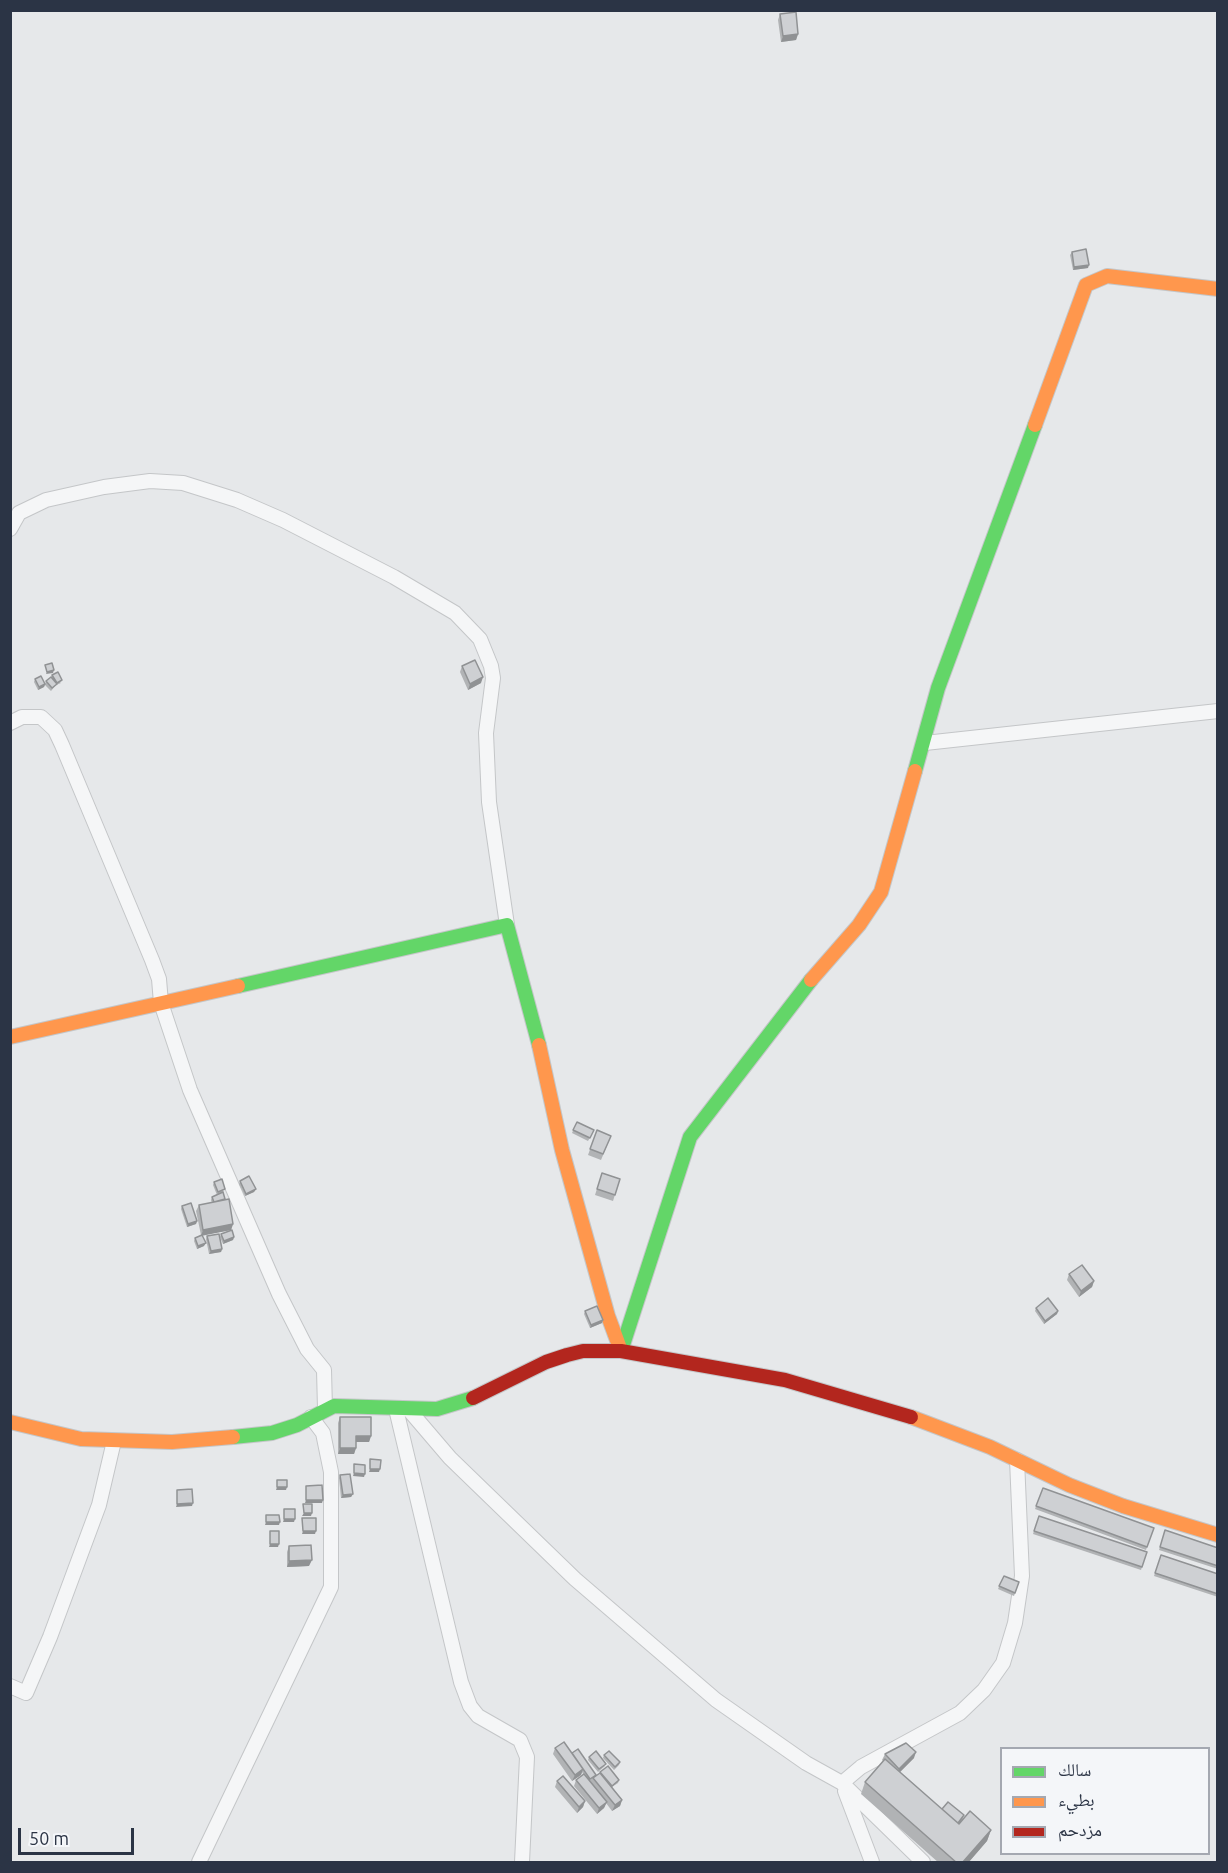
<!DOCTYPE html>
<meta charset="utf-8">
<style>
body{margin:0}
#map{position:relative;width:1228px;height:1873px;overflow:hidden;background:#e6e8ea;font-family:Ubuntu,"Noto Naskh Arabic",sans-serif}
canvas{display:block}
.frame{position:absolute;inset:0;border:12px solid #2b3445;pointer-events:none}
.legend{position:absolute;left:1000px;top:1747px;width:210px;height:108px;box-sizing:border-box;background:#f4f6f9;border:2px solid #a4a8b1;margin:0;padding:8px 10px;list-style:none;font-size:18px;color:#2b3445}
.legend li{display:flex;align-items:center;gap:12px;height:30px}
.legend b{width:30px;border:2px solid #a4a8b1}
.scale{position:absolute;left:18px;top:1828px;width:116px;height:27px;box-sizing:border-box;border:3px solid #2b3445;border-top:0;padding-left:8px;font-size:18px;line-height:21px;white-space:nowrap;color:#2b3445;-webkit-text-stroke:4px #f4f6f9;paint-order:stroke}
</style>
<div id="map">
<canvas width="1228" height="1873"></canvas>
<div class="frame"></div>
<ul class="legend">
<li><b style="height:8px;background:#63d668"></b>سالك</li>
<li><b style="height:8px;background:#ff974d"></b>بطيء</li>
<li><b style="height:8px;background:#b3261e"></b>مزدحم</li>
</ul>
<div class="scale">50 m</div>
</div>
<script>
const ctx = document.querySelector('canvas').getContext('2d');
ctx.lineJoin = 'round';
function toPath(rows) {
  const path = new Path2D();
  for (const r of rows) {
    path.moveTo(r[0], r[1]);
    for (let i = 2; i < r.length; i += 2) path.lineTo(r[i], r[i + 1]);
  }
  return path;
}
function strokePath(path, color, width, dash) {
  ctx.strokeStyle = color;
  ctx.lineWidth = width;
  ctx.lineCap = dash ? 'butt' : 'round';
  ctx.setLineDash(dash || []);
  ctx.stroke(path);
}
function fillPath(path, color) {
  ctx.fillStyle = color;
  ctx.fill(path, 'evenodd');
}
const street = toPath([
 [10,529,19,513,46,500,104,487,150,481,183,483,237,500,283,520,394,577,455,613,480,639,491,666,493,678,486,733,489,802,507,925],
 [10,723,22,717,41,717,55,730,62,745,152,960,159,979,161,1003,190,1090,279,1294,307,1349,324,1370,325,1409],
 [925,743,1218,711],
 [396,1409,461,1682,470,1706,478,1716,520,1740,527,1757,522,1862],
 [409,1410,450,1458,575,1579,716,1700,806,1763,842,1783,923,1862],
 [10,1686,26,1693,50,1637,99,1505,114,1441],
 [842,1783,861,1767,960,1713,984,1690,1003,1663,1015,1623,1022,1576,1017,1460],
 [845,1791,872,1862],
 [199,1862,331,1587,331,1472,323,1433,311,1417]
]);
const fast = toPath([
 [915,771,938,688,1035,425],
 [238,986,507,925,539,1045],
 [621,1351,690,1137,811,980],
 [233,1437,272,1433,297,1425,334,1406,437,1409,473,1398]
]);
const slow = toPath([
 [1035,425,1086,285,1107,276,1218,289],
 [811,980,859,925,881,892,915,771],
 [10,1037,238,986],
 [539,1045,562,1150,608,1316,621,1351],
 [911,1417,990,1447,1069,1485,1123,1506,1218,1535],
 [10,1422,81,1439,172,1442,233,1437]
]);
const jam = toPath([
 [473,1398,546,1362,567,1355,583,1351,621,1351,785,1380,911,1417]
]);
strokePath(street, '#c4c6c8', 16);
strokePath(fast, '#c4c6c8', 16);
strokePath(slow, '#c4c6c8', 16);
strokePath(jam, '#c4c6c8', 16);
strokePath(street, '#f5f6f7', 14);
strokePath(fast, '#63d668', 14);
strokePath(slow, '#ff974d', 14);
strokePath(jam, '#b3261e', 14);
fillPath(toPath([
 [780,14,798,34,796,40,781,42,778,20],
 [1072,252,1088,268,1073,270,1070,255],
 [462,666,481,683,468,690,460,672],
 [52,675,61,683,56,685,51,691,45,685,44,687,38,690,34,682,35,679,45,684,46,681,51,678],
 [577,1122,594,1130,588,1141,572,1133],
 [597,1130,611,1136,601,1160,588,1155],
 [602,1173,620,1179,613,1201,595,1195],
 [240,1181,256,1189,254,1192,245,1196,239,1184],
 [214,1182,224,1192,223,1193,225,1199,225,1200,233,1224,231,1230,202,1235,204,1246,197,1249,194,1241,195,1238,201,1235,196,1211,199,1205,212,1203,211,1200,212,1197,217,1195,213,1185],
 [182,1206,197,1221,196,1224,187,1227,181,1209],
 [221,1234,234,1237,233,1240,223,1244,220,1237],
 [207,1236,222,1249,221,1252,209,1254,206,1239],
 [1069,1274,1094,1281,1092,1287,1079,1297,1067,1280],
 [1036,1308,1058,1311,1057,1314,1044,1324,1035,1311],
 [585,1311,602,1323,590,1328,584,1314],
 [340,1417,371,1436,369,1442,356,1442,356,1448,354,1454,338,1454,338,1423],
 [340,1475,353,1494,351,1497,341,1498,339,1478],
 [1043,1488,1147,1547,1146,1550,1035,1509],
 [1039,1516,1142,1567,1141,1570,1033,1534],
 [1165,1530,1218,1548,1218,1569,1159,1550],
 [289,1546,309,1566,287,1567,287,1552],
 [1161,1555,1218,1574,1218,1597,1154,1576],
 [1004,1576,1019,1582,1014,1596,998,1589],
 [555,1748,572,1753,596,1775,619,1780,618,1783,612,1787,622,1800,620,1806,612,1811,606,1803,604,1808,597,1814,574,1786,576,1780,583,1774,582,1772,581,1775,572,1781,553,1754],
 [885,1754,914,1758,900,1772,942,1809,963,1818,959,1824,991,1830,987,1841,968,1863,939,1863,861,1794,865,1782,883,1761,882,1760],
 [604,1755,620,1762,619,1765,614,1770,603,1758],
 [589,1757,605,1766,598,1772,588,1760],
 [557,1781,585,1801,583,1807,577,1813,555,1787]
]), '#b1b3b5');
fillPath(toPath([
 [798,34,796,40,781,42,783,36],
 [1089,265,1088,268,1073,270,1074,267],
 [54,670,53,673,46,674,47,672],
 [483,677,481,683,468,690,470,684],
 [45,684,44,687,38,690,39,687],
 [256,1189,254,1192,245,1196,246,1194],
 [197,1221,196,1224,187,1227,188,1224],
 [233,1224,231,1230,201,1236,203,1230],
 [234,1237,233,1240,223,1244,224,1241],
 [206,1243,204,1246,197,1249,198,1246],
 [222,1249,221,1252,209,1254,211,1251],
 [1094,1281,1092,1287,1079,1297,1081,1291],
 [1058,1311,1057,1314,1044,1324,1045,1321],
 [603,1320,602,1323,590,1328,591,1325],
 [356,1436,371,1436,369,1442,353,1442],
 [340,1448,356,1448,354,1454,338,1454],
 [370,1469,380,1469,379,1472,369,1472],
 [354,1473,365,1474,364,1477,353,1476],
 [277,1487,287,1487,286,1490,276,1490],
 [353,1494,351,1497,341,1498,343,1495],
 [306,1500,323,1500,322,1503,305,1503],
 [193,1503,192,1506,176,1507,177,1504],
 [304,1513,312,1513,311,1516,302,1516],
 [284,1519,295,1519,294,1522,283,1522],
 [266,1522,280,1522,279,1525,265,1525],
 [303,1531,316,1531,315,1534,302,1534],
 [270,1544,279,1544,278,1547,269,1547],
 [312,1560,309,1566,287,1567,289,1561],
 [916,1752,914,1758,897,1775,899,1769],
 [583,1769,581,1775,572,1781,575,1775],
 [622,1800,620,1806,612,1811,615,1805],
 [585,1801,583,1807,577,1813,579,1807],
 [607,1802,604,1808,597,1814,599,1808],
 [991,1830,987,1841,968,1863,962,1863]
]), '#909294');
const building = toPath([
 [796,12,798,34,783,36,780,14,796,12],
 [1086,249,1089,265,1074,267,1072,252,1086,249],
 [475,660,483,677,470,684,462,666,475,660],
 [52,663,54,670,47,672,45,665,52,663],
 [58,672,62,680,57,683,52,675,58,672],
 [41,676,45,684,39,687,35,679,41,676],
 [51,677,57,684,52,688,46,681,51,677],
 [577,1122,594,1130,590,1138,573,1130,577,1122],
 [597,1130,611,1136,603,1154,590,1149,597,1130],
 [602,1173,620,1179,615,1195,597,1189,602,1173],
 [249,1176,256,1189,246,1194,240,1181,249,1176],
 [222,1179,225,1189,218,1192,214,1182,222,1179],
 [223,1192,225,1199,214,1202,212,1197,223,1192],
 [229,1199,233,1224,203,1230,199,1205,229,1199],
 [191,1203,197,1221,188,1224,182,1206,191,1203],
 [232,1230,234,1237,224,1241,221,1234,232,1230],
 [219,1234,222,1249,211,1251,207,1236,219,1234],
 [202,1235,206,1243,198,1246,195,1238,202,1235],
 [1082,1265,1094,1281,1081,1291,1069,1274,1082,1265],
 [1048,1298,1058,1311,1045,1321,1036,1308,1048,1298],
 [597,1306,603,1320,591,1325,585,1311,597,1306],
 [340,1417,371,1417,371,1436,356,1436,356,1448,340,1448,340,1417],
 [370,1459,381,1460,380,1469,370,1469,370,1459],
 [354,1464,365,1465,365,1474,354,1473,354,1464],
 [350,1474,353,1494,343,1495,340,1475,350,1474],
 [277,1480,287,1480,287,1487,277,1487,277,1480],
 [322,1485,323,1500,306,1500,306,1486,322,1485],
 [1043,1488,1154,1528,1147,1547,1036,1506,1043,1488],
 [192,1489,193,1503,177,1504,177,1490,192,1489],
 [303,1504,312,1504,312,1513,304,1513,303,1504],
 [284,1509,295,1509,295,1519,284,1519,284,1509],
 [266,1515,279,1515,280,1522,266,1522,266,1515],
 [1039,1516,1147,1552,1142,1567,1034,1531,1039,1516],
 [302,1518,316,1518,316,1531,303,1531,302,1518],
 [1165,1530,1218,1548,1218,1566,1160,1547,1165,1530],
 [270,1531,279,1531,279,1544,270,1544,270,1531],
 [311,1545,312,1560,289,1561,289,1546,311,1545],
 [1161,1555,1218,1574,1218,1594,1155,1573,1161,1555],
 [1004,1576,1019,1582,1015,1593,999,1586,1004,1576],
 [564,1742,583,1769,575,1775,555,1748,564,1742],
 [906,1743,916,1752,899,1769,885,1754,906,1743],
 [578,1749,596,1775,590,1779,572,1753,578,1749],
 [596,1751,606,1764,599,1769,589,1757,596,1751],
 [609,1751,620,1762,615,1767,604,1755,609,1751],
 [885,1759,959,1824,970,1811,991,1830,962,1863,957,1863,865,1782,885,1759],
 [608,1766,619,1780,612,1786,600,1772,608,1766],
 [600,1773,622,1800,615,1805,593,1778,600,1773],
 [584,1774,607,1802,599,1808,576,1780,584,1774],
 [563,1776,585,1801,579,1807,557,1781,563,1776],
 [948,1802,964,1815,958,1823,942,1809,948,1802]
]);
fillPath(building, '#ced0d3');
strokePath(building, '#909294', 1.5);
</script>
